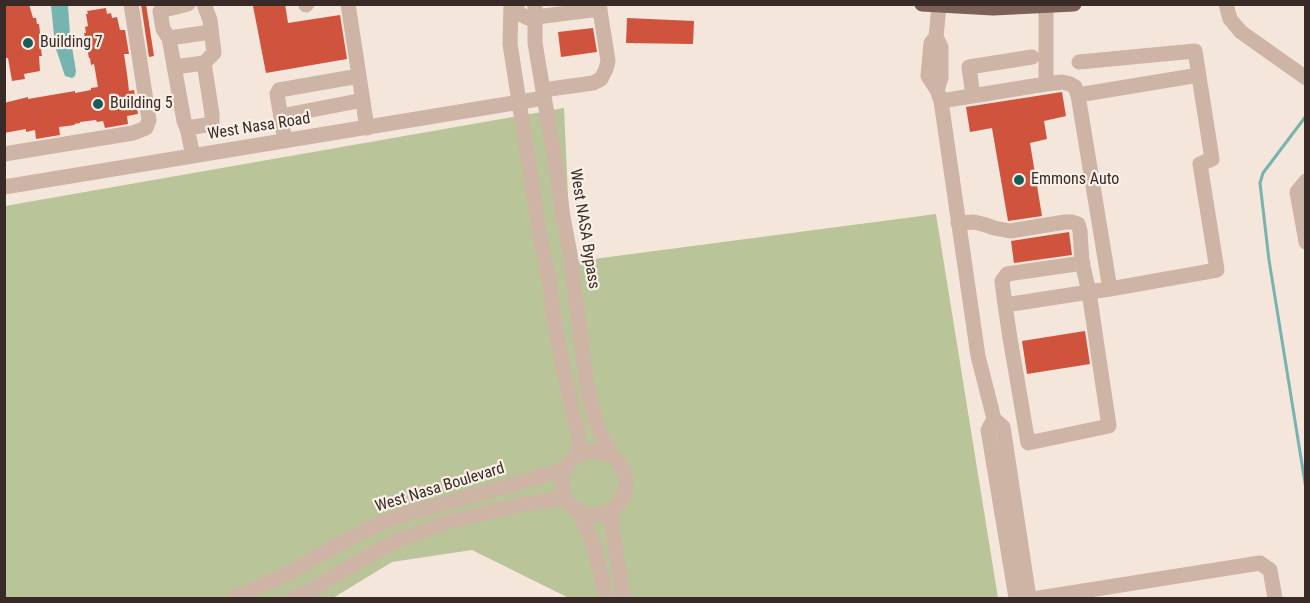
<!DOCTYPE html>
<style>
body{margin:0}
#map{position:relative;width:1310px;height:603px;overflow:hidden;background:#f4e6db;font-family:"Roboto Condensed",sans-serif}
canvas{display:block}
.frame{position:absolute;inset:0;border:6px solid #382b27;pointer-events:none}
</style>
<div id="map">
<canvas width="1310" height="603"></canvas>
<div class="frame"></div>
</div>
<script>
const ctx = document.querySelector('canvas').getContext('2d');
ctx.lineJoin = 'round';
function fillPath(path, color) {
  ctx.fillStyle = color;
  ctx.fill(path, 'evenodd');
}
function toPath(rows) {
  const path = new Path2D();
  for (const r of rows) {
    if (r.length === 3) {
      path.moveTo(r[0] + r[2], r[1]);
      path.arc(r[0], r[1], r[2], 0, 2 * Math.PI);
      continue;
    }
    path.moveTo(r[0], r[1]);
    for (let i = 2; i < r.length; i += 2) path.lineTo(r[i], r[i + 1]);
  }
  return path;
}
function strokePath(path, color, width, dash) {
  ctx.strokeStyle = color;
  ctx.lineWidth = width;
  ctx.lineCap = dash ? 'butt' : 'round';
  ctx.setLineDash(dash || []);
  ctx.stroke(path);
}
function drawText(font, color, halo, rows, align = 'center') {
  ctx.font = font + ' "Roboto Condensed",sans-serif';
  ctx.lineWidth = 4.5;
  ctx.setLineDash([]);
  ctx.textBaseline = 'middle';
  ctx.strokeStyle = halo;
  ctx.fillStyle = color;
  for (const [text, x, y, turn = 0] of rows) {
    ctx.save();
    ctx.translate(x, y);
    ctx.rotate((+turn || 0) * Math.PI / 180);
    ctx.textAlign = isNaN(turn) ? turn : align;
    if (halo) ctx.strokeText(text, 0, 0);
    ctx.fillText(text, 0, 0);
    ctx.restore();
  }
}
fillPath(toPath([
 [564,108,571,262,936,214,998,598,569,598,472,550,392,562,333,598,5,598,5,206]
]), '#bac499');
fillPath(toPath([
 [51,5,68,5,70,35,76,71,75,76,72,78,65,76,55,46]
]), '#77b3b0');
strokePath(toPath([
 [1306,116,1263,173,1260,183,1269,260,1306,489]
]), '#77b3b0', 3);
fillPath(toPath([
 [4,4,13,4,13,6,29,4,33,18,36,18,37,24,39,24,42,49,41,49,42,56,39,56,40,71,24,74,25,79,12,81,8,58,4,58],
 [141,4,146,4,154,56,149,57],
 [260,4,285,4,288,23,340,15,347,59,266,73,253,6],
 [106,8,107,14,111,13,112,18,117,17,120,30,125,30,129,54,124,54,127,74,129,91,134,90,138,114,127,116,128,124,105,128,103,121,97,122,96,120,80,122,80,123,74,124,75,125,59,127,60,135,36,139,35,130,26,132,26,129,4,133,4,103,28,97,28,99,75,91,75,93,91,90,91,88,98,87,94,64,91,65,90,58,89,58,84,33,86,33,85,27,88,26,86,14,88,14,87,11],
 [627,18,694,21,693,44,626,43],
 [593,28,597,52,561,57,558,32],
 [1062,92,1066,116,1044,121,1047,139,1030,143,1042,216,1008,221,992,128,970,132,966,107],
 [1069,232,1072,255,1014,263,1011,241],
 [1085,331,1090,364,1027,374,1022,341]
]), '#d0533d');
strokePath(toPath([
 [348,4,367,128],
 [511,4,510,44,540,236,549,279,554,320,566,383,578,432,579,454],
 [513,4,520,14,528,18,600,9],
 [535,4,535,43,558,179,563,217,570,254,587,388,598,428,611,455],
 [1226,4,1230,19,1241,32,1306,78],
 [306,5,307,4],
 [939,6,936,37,931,43,928,76,937,90,941,101],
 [936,37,941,47,941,78,937,90],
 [169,38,163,29,160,11,188,4],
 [1079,62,1195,51,1212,159,1200,164,1217,270,1110,289],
 [174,67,204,63,214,53,210,20,204,4],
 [543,90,593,83,601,79,606,69,608,61,599,4],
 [1078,95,1199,75],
 [973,96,969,67,1032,57],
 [281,116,363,100],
 [187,128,184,121,169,38,211,32],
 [285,141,277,94,279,90,359,76],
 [4,154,133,133,146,128,149,120,131,4],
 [193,156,187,128,212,124,212,114,204,63],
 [1306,181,1297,192,1306,242],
 [4,187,544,98],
 [958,223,974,222,986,225,994,228,1010,231,1065,222,1072,222,1078,224,1080,231,1082,262,1089,292,1005,305,1010,338,1028,443,1109,426,1089,292,1110,289,1078,95,1075,87,1070,84,1062,82,1046,84,1046,4],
 [1005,305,1002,281,1007,274,1083,263],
 [994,419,988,430,1016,598],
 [594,483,32],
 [580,512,595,549,606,598],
 [610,512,623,598],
 [234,598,291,572,337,545,379,524,409,513,501,488,565,469],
 [293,598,315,588,359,561,399,540,448,522,515,506,565,498],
 [1029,598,1003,427,994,419,978,356,941,101,1046,84],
 [1039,598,1260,563,1270,570,1275,598]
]), '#cdb4a5', 15);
strokePath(toPath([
 [922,4,993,8,1074,4]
]), '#7b6057', 15);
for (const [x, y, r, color] of [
 [28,43,6,"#195d5b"],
 [98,104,6,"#195d5b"],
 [1019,180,6,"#195d5b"]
]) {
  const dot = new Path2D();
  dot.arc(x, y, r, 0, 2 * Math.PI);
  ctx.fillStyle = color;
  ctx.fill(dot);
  strokePath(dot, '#fbf0e7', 2);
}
drawText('16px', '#382b27', '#fbf0e7', [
 ["Building 7",40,43],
 ["Building 5",110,104],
 ["Emmons Auto",1031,180]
], 'left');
drawText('16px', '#382b27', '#fbf0e7', [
 ["West Nasa Road",259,127,-9],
 ["West NASA Bypass",584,229,81],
 ["West Nasa Boulevard",440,488,-17]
]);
</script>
